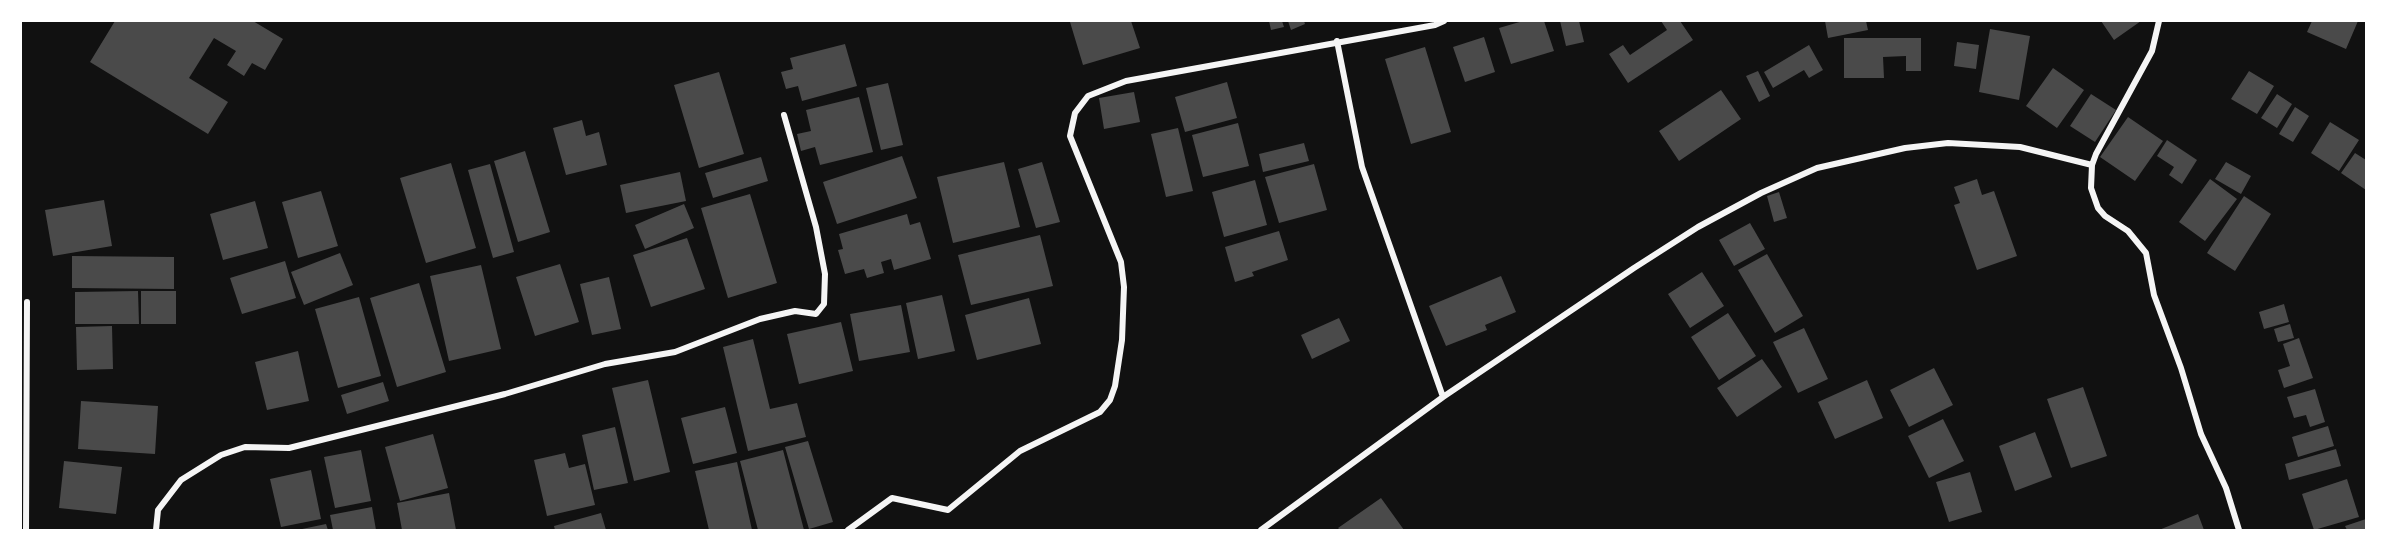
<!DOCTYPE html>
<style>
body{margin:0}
#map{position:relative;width:2387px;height:551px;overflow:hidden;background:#111;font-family:"PT Sans Narrow",sans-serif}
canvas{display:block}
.frame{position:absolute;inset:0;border:22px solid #fff;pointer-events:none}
</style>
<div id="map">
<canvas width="2387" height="551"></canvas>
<div class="frame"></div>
</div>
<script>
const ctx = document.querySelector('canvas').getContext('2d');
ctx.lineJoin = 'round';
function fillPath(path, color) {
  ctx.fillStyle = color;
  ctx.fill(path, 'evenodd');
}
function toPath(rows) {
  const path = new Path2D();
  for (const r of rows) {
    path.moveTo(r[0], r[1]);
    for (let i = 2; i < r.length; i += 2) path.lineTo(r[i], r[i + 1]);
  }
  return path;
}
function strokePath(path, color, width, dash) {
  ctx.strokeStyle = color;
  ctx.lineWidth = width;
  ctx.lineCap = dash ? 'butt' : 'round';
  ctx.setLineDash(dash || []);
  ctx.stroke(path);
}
fillPath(toPath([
 [115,21,253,21,283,39,265,70,252,63,244,76,227,65,236,51,214,38,189,78,228,102,208,134,90,62],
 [1073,21,1131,21,1140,48,1083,65,1070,22],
 [1269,21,1282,21,1284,27,1271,30],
 [1288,21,1304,21,1305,24,1291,30],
 [1523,21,1544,21,1554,51,1511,64,1499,28],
 [1560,21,1579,21,1584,42,1566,46],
 [1661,21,1680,21,1693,40,1628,83,1609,54,1623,45,1630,55,1667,30],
 [1825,21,1866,21,1868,30,1828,38],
 [2101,21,2141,21,2114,40],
 [2312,21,2358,21,2346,49,2307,32],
 [1990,29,2030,36,2019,100,1979,92],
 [1484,37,1495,72,1465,82,1453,47],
 [1844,38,1921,38,1921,71,1906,71,1906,56,1883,57,1884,78,1844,78],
 [1957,42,1979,45,1976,69,1954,66],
 [845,44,857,86,802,101,798,86,786,89,781,72,793,69,790,58],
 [1809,45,1823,70,1809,78,1804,70,1773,88,1764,72],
 [1425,47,1451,132,1411,144,1385,59],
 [2053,68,2084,90,2057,128,2026,106],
 [1758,71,1770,96,1759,102,1746,76],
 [2249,71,2274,86,2257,114,2231,99],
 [719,72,744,154,699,168,674,85],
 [1227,82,1237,118,1185,132,1175,97],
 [888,83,903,145,881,150,866,88],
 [1721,90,1741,119,1679,161,1659,131],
 [1134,92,1140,122,1104,129,1099,98],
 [2091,94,2116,110,2095,142,2070,126],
 [2277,94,2292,104,2277,128,2261,118],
 [859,97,873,152,820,165,815,147,801,151,797,134,811,131,806,110],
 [2295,107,2309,116,2293,142,2279,134],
 [2128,117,2163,141,2135,181,2100,157],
 [582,120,586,136,599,132,607,165,566,175,553,128],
 [2330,122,2359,140,2339,171,2311,153],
 [1238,123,1249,166,1203,177,1192,135],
 [1178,128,1193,191,1166,197,1151,134],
 [2167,140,2197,160,2182,184,2169,175,2174,167,2157,156],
 [1304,143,1309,161,1263,172,1259,154],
 [525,151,550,232,518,242,494,161],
 [2355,153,2366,160,2366,190,2341,173],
 [902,156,917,198,837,224,823,182],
 [761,157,768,181,713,198,705,173],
 [1004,162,1020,227,953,243,937,177],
 [1042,162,1060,222,1036,228,1018,169],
 [2226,162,2251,176,2241,194,2215,179],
 [451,163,476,248,426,263,400,178],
 [490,164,514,252,493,258,468,170],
 [1314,164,1327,210,1279,223,1265,177],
 [680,172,686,201,626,213,620,185],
 [1977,179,1982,195,1994,191,2017,256,1977,270,1954,205,1960,203,1954,187],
 [2210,179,2237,199,2205,241,2179,222],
 [1255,180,1267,225,1224,237,1212,192],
 [321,191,338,246,298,258,282,202],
 [1779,192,1787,218,1774,222,1767,196],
 [750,194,777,283,728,298,701,208],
 [2244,196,2271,214,2235,271,2207,253],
 [104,200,112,246,53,256,45,210],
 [255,201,268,248,223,260,210,214],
 [684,204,694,228,645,249,635,225],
 [907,214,910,225,920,222,931,259,894,270,891,259,881,262,884,273,867,278,864,269,845,274,838,250,843,249,839,234],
 [1750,223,1765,249,1734,266,1719,240],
 [1279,231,1288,260,1252,272,1254,276,1235,282,1225,247],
 [1040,235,1053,286,971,305,958,255],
 [687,238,705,289,651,307,633,255],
 [340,253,353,285,304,305,291,272],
 [1767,254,1803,316,1775,333,1738,270],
 [72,256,174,257,174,289,72,288],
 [285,261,296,298,242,314,230,278],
 [560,264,579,322,535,336,516,277],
 [481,265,501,349,449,361,430,276],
 [1702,272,1724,306,1690,328,1668,294],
 [1501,276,1516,312,1485,325,1487,330,1446,346,1429,306],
 [609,277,621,329,592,335,580,284],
 [419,283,446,372,397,387,370,298],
 [138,291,139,324,75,324,75,292],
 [141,291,176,291,176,324,141,324],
 [942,295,955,351,918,359,906,303],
 [359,297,381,376,338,388,315,309],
 [1029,298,1041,344,977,360,965,315],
 [2284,304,2289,322,2264,329,2259,312],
 [901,305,910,352,859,361,850,314],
 [1728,313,1756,356,1719,380,1691,337],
 [1339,318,1350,341,1312,359,1301,335],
 [841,322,853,371,799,384,787,334],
 [2290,324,2294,338,2278,342,2274,329],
 [112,326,113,369,77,370,76,327],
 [1804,328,1828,379,1798,393,1773,342],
 [2299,338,2313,378,2284,388,2278,370,2290,366,2283,344],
 [753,339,770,409,797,403,806,437,748,451,723,347],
 [298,351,309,401,267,410,255,362],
 [1762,359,1782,387,1737,417,1717,388],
 [1934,368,1953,405,1909,427,1890,390],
 [648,380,670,472,634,481,612,388],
 [1867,380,1883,418,1835,439,1818,402],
 [383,382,389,401,347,414,341,395],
 [2083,387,2107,456,2071,468,2047,399],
 [2315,389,2325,422,2310,427,2306,415,2294,418,2287,397],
 [81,401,158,406,155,454,78,449],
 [725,407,737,453,693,464,681,418],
 [1943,419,1964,461,1929,478,1908,436],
 [2328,426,2334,446,2298,457,2292,437],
 [615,427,628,483,594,490,582,435],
 [2035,432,2052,477,2015,491,1999,446],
 [433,434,448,488,400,501,385,447],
 [808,441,833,522,809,529,785,447],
 [2336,449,2341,466,2289,480,2285,464],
 [361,450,371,501,335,508,324,457],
 [783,450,804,530,758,530,740,461],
 [565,453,569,468,585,464,595,505,547,516,534,460],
 [64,461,122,467,116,514,59,508],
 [737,462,752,530,709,530,695,471],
 [311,470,321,519,281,527,270,479],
 [1970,472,1982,512,1949,522,1936,482],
 [2347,479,2359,517,2314,530,2302,494],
 [449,493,456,530,402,530,397,503],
 [1381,498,1404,530,1340,530,1338,528],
 [372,507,376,530,333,530,330,515],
 [601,513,606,530,555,530,554,526],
 [2198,514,2204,530,2159,530],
 [2366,519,2366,530,2347,530,2345,526],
 [326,524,328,530,302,530,302,529]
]), '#4a4a4a');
strokePath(toPath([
 [2159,21,2152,51,2096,154,2092,165,2091,188,2098,208,2105,216,2128,231,2146,253,2154,295,2181,368,2201,434,2226,488,2239,530],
 [1337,41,1362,167,1443,397],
 [26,530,27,302],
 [156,530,158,510,181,480,221,455,245,447,289,448,505,394,605,364,675,352,760,319,795,311,816,314,824,304,825,274,816,227,784,115],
 [848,530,892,498,948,510,1020,451,1100,412,1110,400,1115,386,1122,340,1124,287,1121,262,1070,136,1075,113,1088,96,1126,81,1435,25,1444,21],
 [1261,530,1443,397,1634,268,1698,227,1761,193,1817,168,1905,148,1948,143,2020,147,2092,165]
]), '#f5f5f5', 6);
</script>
